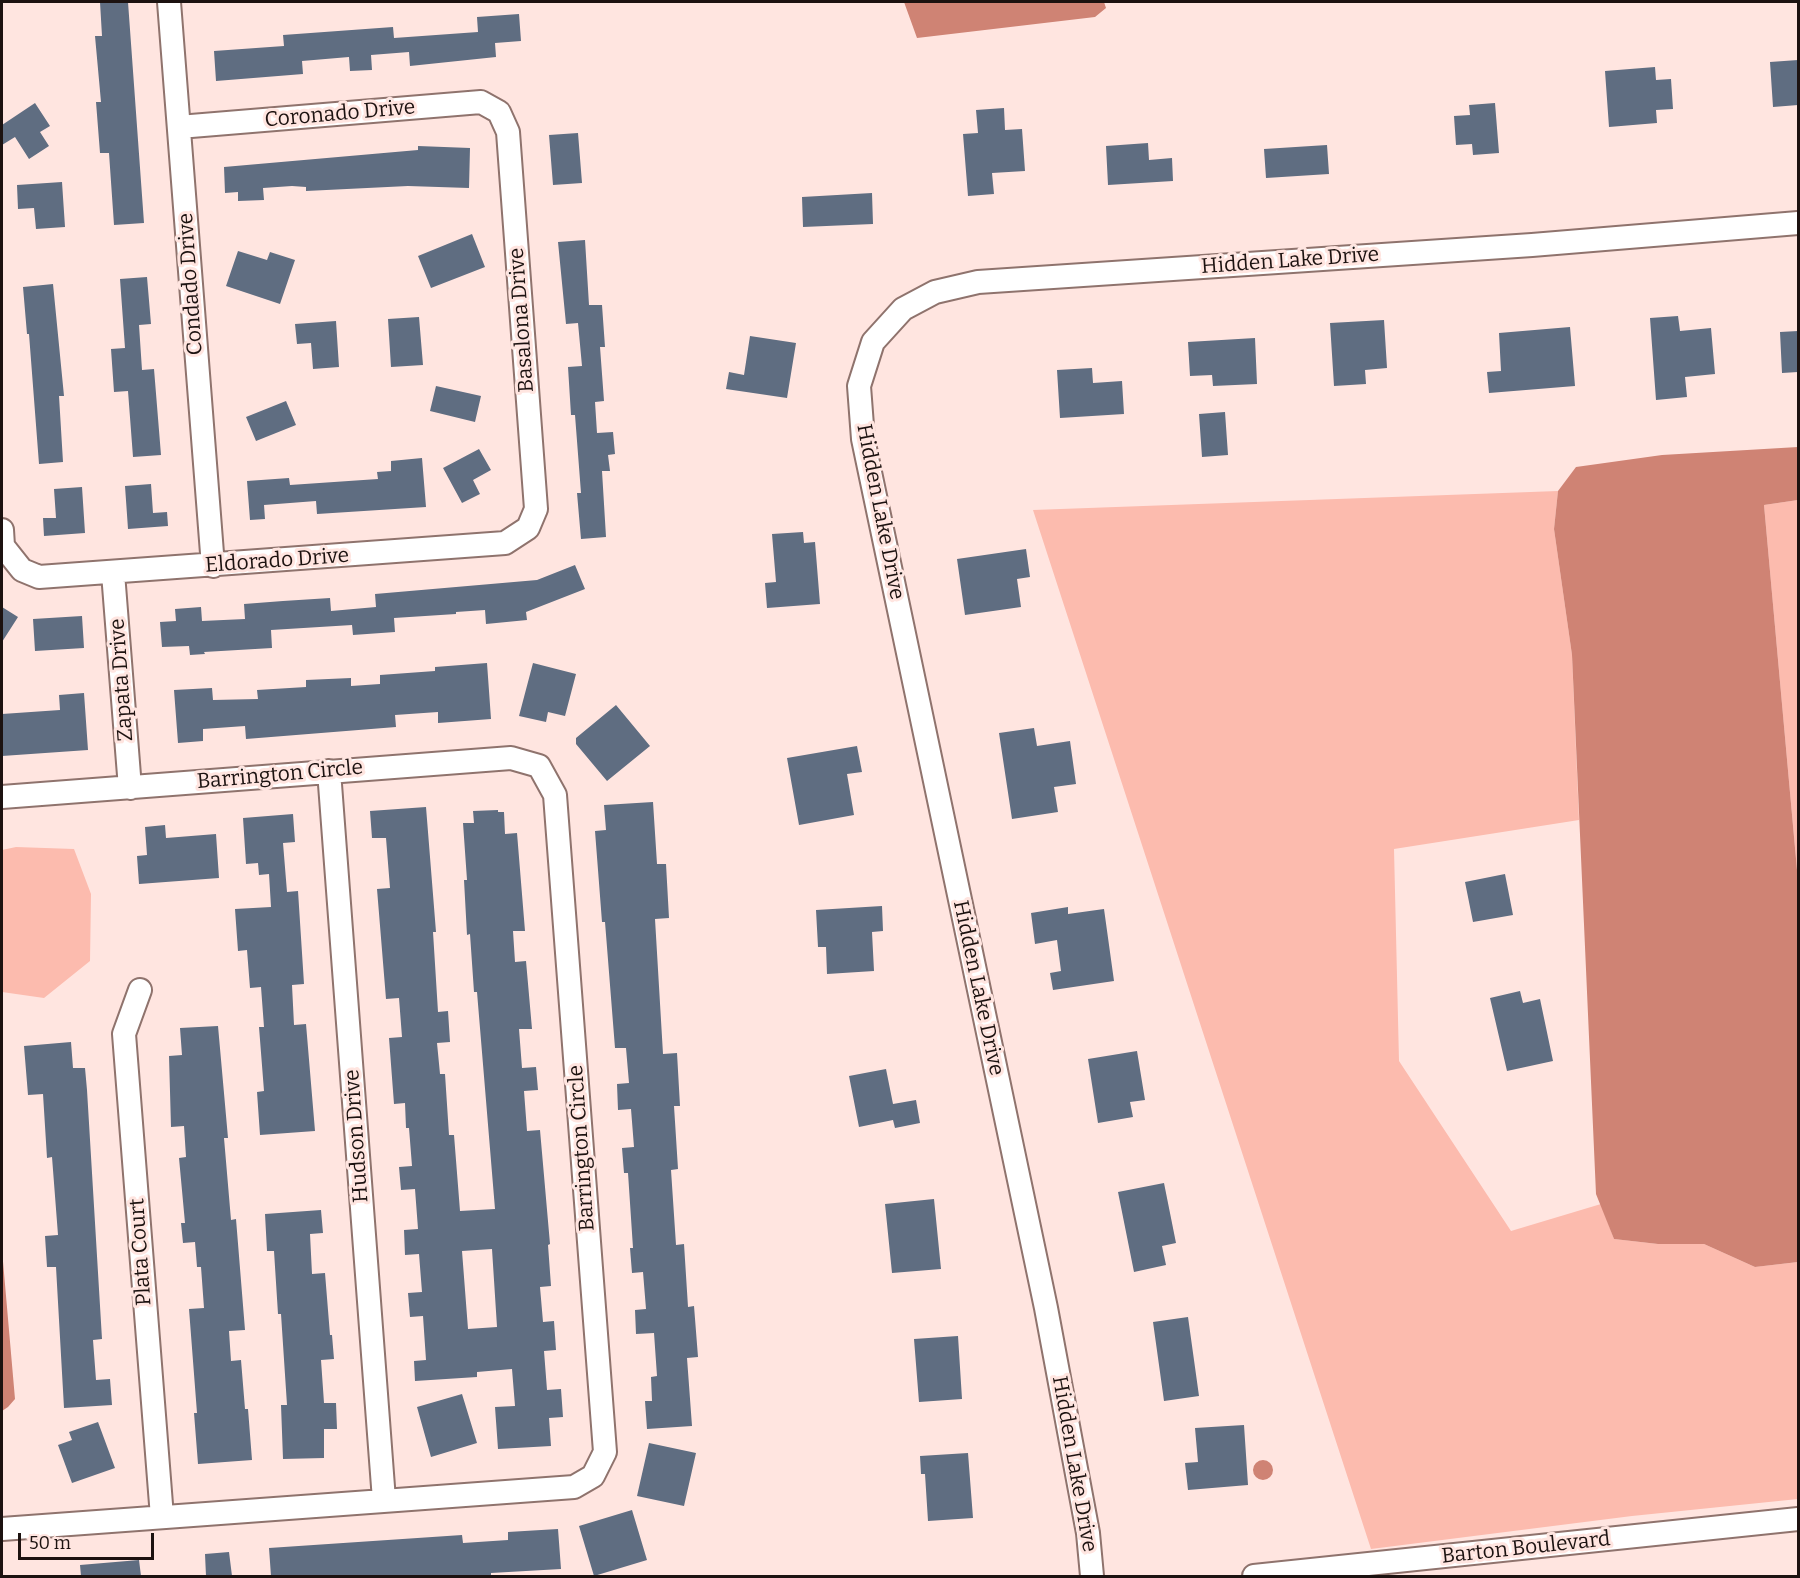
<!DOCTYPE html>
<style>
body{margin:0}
#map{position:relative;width:1800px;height:1578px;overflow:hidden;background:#ffe5e0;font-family:Bitter,serif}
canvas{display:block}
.frame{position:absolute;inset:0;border:3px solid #1c1210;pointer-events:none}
.scale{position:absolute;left:18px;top:1533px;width:136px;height:27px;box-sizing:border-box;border:3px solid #1c1210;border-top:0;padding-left:8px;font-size:18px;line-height:21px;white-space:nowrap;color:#1c1210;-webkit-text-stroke:4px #ffe5e0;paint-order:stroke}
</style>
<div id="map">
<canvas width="1800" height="1578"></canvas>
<div class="frame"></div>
<div class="scale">50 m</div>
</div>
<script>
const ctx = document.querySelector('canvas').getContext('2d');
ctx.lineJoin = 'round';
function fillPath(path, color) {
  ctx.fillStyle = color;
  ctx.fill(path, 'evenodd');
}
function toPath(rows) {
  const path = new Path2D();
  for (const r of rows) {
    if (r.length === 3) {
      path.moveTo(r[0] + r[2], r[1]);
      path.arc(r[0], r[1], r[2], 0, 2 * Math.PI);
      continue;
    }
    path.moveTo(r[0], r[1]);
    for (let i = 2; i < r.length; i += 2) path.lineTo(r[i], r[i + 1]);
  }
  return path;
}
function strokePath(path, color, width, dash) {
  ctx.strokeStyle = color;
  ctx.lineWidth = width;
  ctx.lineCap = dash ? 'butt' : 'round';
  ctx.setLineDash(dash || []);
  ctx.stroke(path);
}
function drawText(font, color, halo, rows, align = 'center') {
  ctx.font = font + ' Bitter,serif';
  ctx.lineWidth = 6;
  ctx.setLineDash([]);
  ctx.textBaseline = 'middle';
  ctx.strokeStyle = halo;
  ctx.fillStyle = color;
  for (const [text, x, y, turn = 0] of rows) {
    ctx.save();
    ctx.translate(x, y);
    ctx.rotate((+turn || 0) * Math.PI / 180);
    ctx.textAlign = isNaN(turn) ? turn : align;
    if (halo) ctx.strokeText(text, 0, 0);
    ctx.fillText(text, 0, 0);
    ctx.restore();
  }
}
fillPath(toPath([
 [1558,491,1554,529,1572,655,1579,820,1394,849,1399,1061,1511,1231,1601,1204,1614,1239,1658,1244,1704,1244,1755,1267,1798,1262,1798,1499,1632,1516,1371,1549,1033,510],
 [1798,500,1798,881,1764,505],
 [16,847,74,849,91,894,90,961,44,998,2,992,2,850]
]), '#fcbbae');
fillPath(toPath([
 [904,2,1104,2,1106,8,1095,17,917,38],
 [1798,447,1798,500,1764,505,1798,881,1798,1262,1755,1267,1704,1244,1658,1244,1614,1239,1596,1194,1572,655,1554,529,1558,491,1576,467,1662,455],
 [2,1250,15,1399,8,1407,2,1411],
 [1263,1470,10]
]), '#cf8374');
fillPath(toPath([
 [100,2,128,2,144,223,114,225,109,153,100,153,96,102,101,102,95,36,102,36],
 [519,14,521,41,495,43,496,57,410,66,409,52,371,55,372,70,350,71,349,57,302,61,303,74,216,81,214,51,284,46,283,35,393,27,394,38,478,32,477,17],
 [1798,60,1798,105,1773,107,1770,62],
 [1655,67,1656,80,1671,79,1673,109,1656,110,1657,123,1609,127,1605,71],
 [35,103,50,126,40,132,49,146,29,159,15,137,2,145,2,125],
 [1495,103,1499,153,1473,155,1472,144,1456,145,1454,116,1470,115,1469,105],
 [1004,108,1005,130,1022,129,1025,171,992,173,994,194,968,196,963,134,978,133,976,110],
 [578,133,582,183,553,185,549,135],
 [1148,143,1149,160,1172,158,1173,181,1108,185,1106,146],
 [1327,145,1329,174,1266,178,1264,149],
 [418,146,470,148,469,188,408,186,306,191,306,187,292,186,263,188,264,200,238,201,238,192,225,193,224,167,418,150],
 [62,182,65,227,36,229,34,208,18,209,17,185],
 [872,193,873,224,803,227,802,197],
 [472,234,485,267,431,288,418,256],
 [585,240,589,305,602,305,605,347,600,347,604,401,595,402,597,433,613,432,615,454,608,455,610,471,602,471,606,537,581,539,577,493,581,493,575,415,571,415,568,367,582,366,578,323,566,324,558,242],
 [238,251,267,260,270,252,295,260,280,304,226,286],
 [147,277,151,324,139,325,142,370,154,369,161,455,133,457,128,391,114,392,111,349,125,348,120,279],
 [53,284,64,396,59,396,63,462,39,464,29,334,27,334,23,287],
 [1678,316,1680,331,1711,328,1715,374,1685,377,1687,397,1656,400,1650,318],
 [419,317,423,365,391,367,388,319],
 [1384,320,1387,368,1365,370,1366,384,1334,386,1330,323],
 [336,321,339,367,313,369,311,343,297,344,295,324],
 [1570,327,1575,386,1489,393,1487,372,1501,371,1499,333],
 [1798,331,1798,372,1782,373,1780,332],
 [750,336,796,343,787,398,726,389,729,372,744,375],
 [1255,338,1257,384,1213,386,1212,375,1190,376,1188,342],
 [1092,368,1093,383,1122,381,1124,414,1060,418,1057,370],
 [436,386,481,396,475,422,430,411],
 [286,401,296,425,256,441,246,417],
 [1225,412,1228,455,1202,457,1199,414],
 [479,449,491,470,473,480,480,494,462,503,443,468],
 [422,458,426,507,317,514,316,501,264,505,265,519,250,520,247,481,289,478,290,485,378,479,377,472,391,471,391,461],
 [151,484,153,513,167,512,168,526,128,529,125,486],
 [82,487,85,533,44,536,43,518,56,518,54,489],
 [803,532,804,543,815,542,820,604,767,608,765,583,776,582,772,534],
 [1026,549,1030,577,1017,579,1021,607,965,615,957,559],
 [575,565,585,589,526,612,527,620,486,624,485,610,456,612,456,614,394,618,395,632,353,635,352,625,271,630,272,648,204,652,205,654,190,655,189,646,162,647,160,622,176,621,175,609,201,607,202,621,245,619,244,604,283,601,330,598,331,611,376,607,375,594,537,580],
 [2,607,18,617,2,642],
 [82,616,84,648,35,651,33,619],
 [487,663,491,719,438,723,438,712,395,715,396,727,246,739,245,726,203,729,203,741,178,743,174,690,212,688,213,700,258,699,257,690,306,687,306,680,351,678,351,686,380,684,380,675,435,671,435,667],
 [533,663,576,674,565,716,548,712,546,722,519,716],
 [84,693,88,750,2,756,2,714,60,710,59,695],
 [616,705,650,746,607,781,576,744,576,738],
 [1034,728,1037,746,1070,741,1076,784,1054,787,1058,812,1012,819,999,733],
 [857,746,862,772,847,774,854,815,799,825,787,758],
 [653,802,657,864,666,864,669,918,655,919,663,1054,677,1053,680,1106,674,1106,678,1169,671,1170,676,1245,684,1244,688,1307,694,1306,698,1357,687,1358,692,1426,647,1429,645,1401,652,1401,651,1377,657,1376,654,1333,636,1334,635,1310,646,1309,643,1272,632,1273,630,1248,633,1248,628,1173,624,1173,622,1148,634,1147,631,1109,618,1110,617,1084,629,1083,626,1048,615,1048,605,922,602,922,595,831,606,830,604,805],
 [426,807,436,932,433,932,438,1012,448,1011,450,1042,437,1043,440,1074,445,1074,449,1135,454,1135,460,1211,495,1209,477,992,474,992,470,934,467,935,464,880,467,880,463,823,474,823,473,811,498,810,498,812,504,812,505,834,517,833,525,931,513,931,515,962,526,961,532,1029,519,1029,522,1068,536,1067,538,1090,524,1091,527,1131,540,1130,550,1244,548,1245,551,1286,540,1287,543,1322,554,1321,556,1350,544,1351,547,1390,561,1389,563,1417,549,1418,551,1446,498,1449,495,1407,515,1406,512,1369,477,1372,477,1377,415,1381,414,1361,426,1360,423,1316,410,1317,408,1293,422,1292,419,1254,405,1255,404,1230,418,1229,415,1189,401,1190,399,1167,412,1166,409,1128,406,1128,405,1103,394,1104,389,1038,402,1037,399,998,386,999,377,889,390,888,386,838,372,838,370,811],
 [492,1249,497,1327,468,1329,462,1251],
 [293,814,295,842,283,843,287,892,298,891,304,984,292,985,294,1025,306,1024,315,1131,260,1135,257,1092,264,1091,259,1027,264,1027,261,987,250,988,247,950,238,951,235,909,271,907,269,874,259,875,258,863,246,864,243,818],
 [165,825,166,838,216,834,219,878,139,884,137,856,147,855,145,827],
 [1505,874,1513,915,1473,922,1465,882],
 [882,906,883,931,872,932,874,971,827,974,826,947,818,947,816,910],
 [1068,907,1068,914,1104,909,1114,981,1053,990,1050,973,1061,971,1057,940,1035,944,1031,913],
 [1520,991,1523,1003,1540,999,1553,1061,1507,1071,1490,998],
 [218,1026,228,1138,224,1138,231,1220,236,1219,245,1330,229,1331,231,1361,241,1360,245,1409,248,1409,252,1460,198,1464,194,1413,197,1413,189,1309,204,1308,201,1267,197,1267,195,1242,183,1243,181,1223,185,1223,179,1158,186,1157,184,1126,171,1127,169,1056,182,1055,180,1028],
 [71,1042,73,1068,85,1068,87,1090,102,1339,93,1340,96,1380,110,1379,112,1405,64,1408,56,1267,47,1267,45,1236,58,1235,52,1157,47,1158,43,1094,28,1095,24,1046],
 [1137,1051,1145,1100,1130,1102,1133,1117,1098,1123,1088,1059],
 [886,1069,893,1104,916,1100,920,1123,895,1128,893,1120,859,1127,849,1076],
 [1164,1183,1176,1243,1162,1246,1166,1265,1134,1272,1118,1192],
 [934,1199,941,1269,892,1273,885,1204],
 [321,1210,323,1233,310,1234,312,1274,325,1273,330,1335,332,1335,334,1359,321,1360,324,1403,336,1403,337,1429,324,1429,324,1458,283,1459,281,1405,287,1405,281,1314,278,1314,274,1251,267,1251,265,1214],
 [1188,1317,1199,1396,1164,1401,1153,1322],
 [958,1336,962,1399,919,1402,914,1339],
 [462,1394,477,1443,431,1457,417,1407],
 [98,1422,115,1468,72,1483,58,1445,72,1440,69,1432],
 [1244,1425,1248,1485,1188,1490,1185,1463,1198,1462,1195,1428],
 [649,1443,696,1453,684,1506,637,1496],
 [968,1453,973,1518,928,1521,925,1474,921,1474,920,1456],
 [632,1510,647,1560,594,1576,579,1526],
 [558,1529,561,1569,491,1573,491,1576,271,1576,269,1548,462,1535,463,1543,508,1540,508,1532],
 [229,1552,232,1576,206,1576,205,1554],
 [139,1560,141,1576,81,1576,80,1565]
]), '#5f6d81');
const minor = toPath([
 [169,2,213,566],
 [2,530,3,546,22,570,39,577,505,543,528,528,536,509,508,132,499,112,481,102,179,127],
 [113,573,130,788],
 [329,771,384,1500],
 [2,797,511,758,539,766,555,795,605,1452,593,1476,574,1487,2,1529],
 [140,990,124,1034,162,1517],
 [1092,1576,1088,1533,1046,1308,863,439,859,386,873,342,903,309,935,292,978,282,1532,245,1798,223],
 [1254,1576,1798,1519]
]);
strokePath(minor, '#8f736d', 26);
strokePath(minor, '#fff', 22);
drawText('21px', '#1c1210', '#ffe5e0', [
 ["Coronado Drive",340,114,-5],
 ["Hidden Lake Drive",1290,261,-4],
 ["Condado Drive",191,284,-94],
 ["Basalona Drive",522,320,-94],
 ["Hidden Lake Drive",880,512,79],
 ["Eldorado Drive",277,561,-4],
 ["Zapata Drive",122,680,-94],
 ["Barrington Circle",280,775,-5],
 ["Hidden Lake Drive",978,988,78],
 ["Hudson Drive",357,1136,-94],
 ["Barrington Circle",582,1148,-94],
 ["Plata Court",141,1252,-94],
 ["Hidden Lake Drive",1074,1464,80],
 ["Barton Boulevard",1526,1548,-6]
]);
</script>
